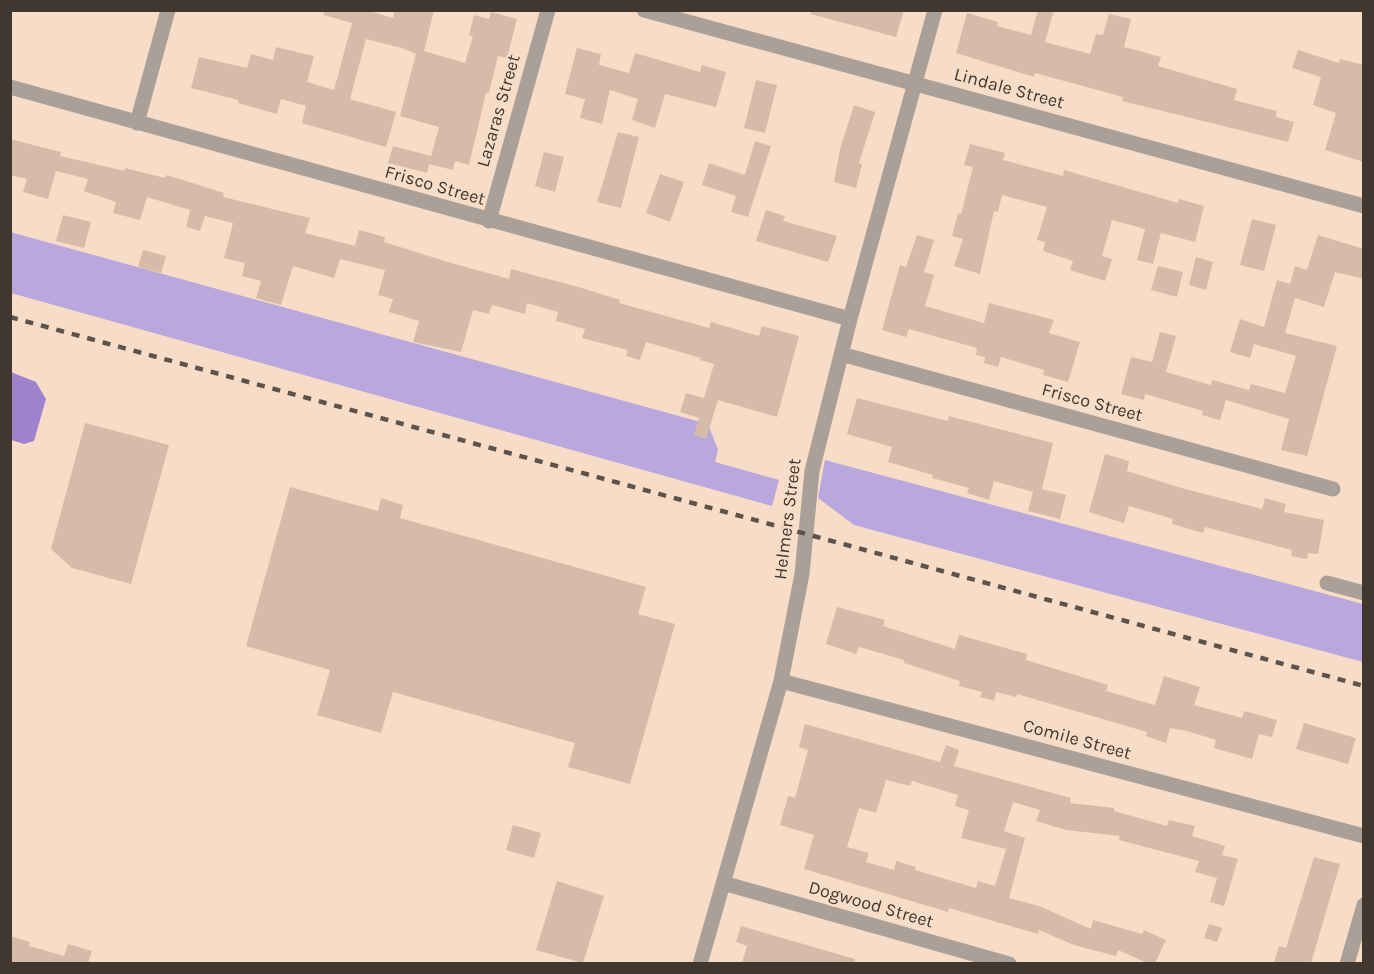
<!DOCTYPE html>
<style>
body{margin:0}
#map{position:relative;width:1374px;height:974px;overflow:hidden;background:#f7ddc7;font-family:Karla,sans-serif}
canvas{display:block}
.frame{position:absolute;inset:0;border:12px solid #41372f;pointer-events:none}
</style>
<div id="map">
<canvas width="1374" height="974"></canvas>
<div class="frame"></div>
</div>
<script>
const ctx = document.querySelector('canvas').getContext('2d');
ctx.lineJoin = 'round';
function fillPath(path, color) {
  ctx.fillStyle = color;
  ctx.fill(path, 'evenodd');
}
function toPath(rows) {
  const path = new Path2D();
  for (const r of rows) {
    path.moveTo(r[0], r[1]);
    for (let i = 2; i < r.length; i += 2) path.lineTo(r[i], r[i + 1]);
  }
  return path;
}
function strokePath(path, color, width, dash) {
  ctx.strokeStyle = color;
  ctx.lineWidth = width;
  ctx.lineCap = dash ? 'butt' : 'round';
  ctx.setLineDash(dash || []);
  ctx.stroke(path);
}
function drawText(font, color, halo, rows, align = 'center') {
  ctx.font = font + ' Karla,sans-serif';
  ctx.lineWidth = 4.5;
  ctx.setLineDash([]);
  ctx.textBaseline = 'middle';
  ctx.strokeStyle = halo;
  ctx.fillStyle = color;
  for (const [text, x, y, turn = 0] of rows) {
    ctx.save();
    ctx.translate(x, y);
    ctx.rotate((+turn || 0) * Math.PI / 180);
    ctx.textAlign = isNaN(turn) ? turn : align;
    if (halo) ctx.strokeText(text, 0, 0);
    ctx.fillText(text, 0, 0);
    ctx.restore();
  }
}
fillPath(toPath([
 [10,232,708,424,718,450,715,462,779,480,772,506,11,293],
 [825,460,1363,604,1363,662,854,525,818,498]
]), '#baa7de');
fillPath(toPath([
 [11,372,36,382,46,399,34,441,24,444,11,440]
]), '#9e83cc');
fillPath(toPath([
 [324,10,365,10,393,18,395,10,434,10,424,51,465,63,473,36,469,35,474,15,489,19,491,12,517,19,507,58,498,56,489,93,486,93,469,165,455,161,453,170,429,164,439,127,400,116,416,54,402,48,366,39,350,99,396,112,386,147,302,123,306,106,281,99,277,114,238,103,238,100,191,88,199,57,247,68,251,54,273,60,276,47,314,56,307,82,334,90,352,23,324,15],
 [811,10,904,10,896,37,811,14],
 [1038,10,1054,10,1045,42,1090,54,1096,34,1103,35,1109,14,1131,19,1124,47,1161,57,1158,66,1237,89,1234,100,1277,111,1276,117,1294,122,1288,142,1122,101,1123,97,1035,73,1034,77,956,53,967,13,998,22,997,26,1031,35],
 [577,48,601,54,599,65,629,73,635,53,700,72,702,65,726,72,716,107,665,94,655,128,632,120,638,99,610,90,602,124,580,118,585,99,565,94],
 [1298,50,1339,63,1340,59,1364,65,1364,162,1325,150,1336,113,1313,105,1321,77,1292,68],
 [756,80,777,85,765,133,744,128],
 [854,105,875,112,859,163,862,164,856,188,834,182,840,149],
 [618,132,639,137,621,208,597,202],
 [10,139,61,152,60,156,125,171,125,168,165,178,167,175,224,193,223,197,310,218,305,233,355,246,359,230,385,237,384,242,448,262,509,279,511,269,582,288,620,300,619,303,709,328,711,322,759,336,762,326,799,336,777,417,718,400,706,439,694,435,699,418,680,412,686,393,704,398,714,364,700,360,701,358,646,342,640,360,626,356,628,350,582,338,585,329,556,321,558,312,527,303,525,314,492,305,489,314,473,310,461,352,413,342,419,321,389,312,393,299,378,295,385,270,340,259,334,278,293,266,281,305,256,298,261,281,242,276,245,263,224,258,233,223,205,216,200,231,186,227,190,210,147,197,140,220,113,213,116,202,84,191,88,179,56,171,48,199,23,192,27,179,10,175],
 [755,141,771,146,748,217,731,212,736,196,702,185,709,163,745,175],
 [970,144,1005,153,1003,160,1063,176,1064,170,1178,203,1179,199,1204,206,1195,242,1161,233,1153,264,1137,260,1145,229,1112,220,1102,256,1112,259,1105,281,1070,270,1073,261,1043,251,1045,242,1037,240,1047,207,1002,195,998,212,994,211,980,274,954,266,963,239,952,236,958,213,961,214,973,167,964,165],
 [393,146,431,156,427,173,388,163],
 [544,152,564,157,555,192,535,186],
 [660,174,684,182,670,222,646,213],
 [766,210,785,216,783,221,837,236,828,262,756,241],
 [63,215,91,222,84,248,56,241],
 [1252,219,1276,225,1264,271,1240,265],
 [917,235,934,240,924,272,934,275,925,306,984,323,989,303,1054,320,1049,333,1080,342,1068,382,1043,375,1044,370,1001,357,998,367,984,363,985,357,976,355,977,348,909,329,906,337,882,330,900,265,906,267],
 [1318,235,1364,249,1364,279,1335,272,1324,307,1295,298,1285,333,1337,346,1307,456,1281,450,1289,419,1226,400,1220,420,1202,415,1203,411,1145,394,1144,400,1121,394,1131,357,1152,362,1160,332,1176,336,1166,372,1211,385,1212,380,1249,390,1251,384,1285,393,1296,356,1254,344,1250,358,1230,352,1240,319,1264,327,1277,280,1290,284,1295,266,1307,270],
 [143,250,166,256,161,273,138,267],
 [1196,257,1213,262,1206,290,1189,285],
 [1158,266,1183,272,1177,297,1151,290],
 [857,398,948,421,949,416,1053,443,1042,489,1066,495,1060,519,1028,511,1033,492,994,481,989,500,967,493,969,488,932,478,933,475,888,462,892,447,847,434],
 [85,423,169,445,131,584,72,568,51,549],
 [1105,454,1129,461,1127,471,1178,487,1262,509,1265,498,1286,504,1284,512,1324,520,1318,554,1308,553,1307,559,1291,556,1292,550,1205,527,1203,533,1172,524,1173,519,1129,506,1124,523,1089,512],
 [290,487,378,511,381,498,403,505,400,518,646,587,638,614,675,624,630,784,568,767,575,743,393,692,381,733,317,715,330,670,246,646],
 [837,607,885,620,883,626,955,649,959,635,1027,654,1026,660,1108,685,1106,691,1155,705,1164,676,1200,687,1194,705,1242,718,1244,711,1277,720,1272,737,1259,734,1252,759,1214,748,1216,740,1187,731,1170,728,1166,743,1146,736,1147,732,1017,694,1016,697,996,692,994,701,980,697,982,692,959,686,960,681,904,663,904,660,859,647,856,654,826,644],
 [1304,723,1356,738,1348,764,1296,749],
 [805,724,940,762,946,745,959,750,954,766,1071,798,1070,803,1114,808,1114,811,1167,826,1169,820,1195,826,1192,836,1225,846,1222,855,1238,859,1224,906,1210,902,1217,878,1195,872,1199,861,1119,840,1120,836,1066,830,1036,821,1040,810,1013,802,1004,831,1025,838,1009,898,1039,906,1091,929,1093,920,1142,934,1144,930,1166,940,1155,963,1147,963,1118,950,1116,956,1074,945,1039,930,1038,934,949,908,948,912,804,869,814,835,780,825,788,796,795,798,808,750,799,747],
 [886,780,910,786,912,781,958,795,955,806,969,810,961,838,1006,849,995,886,978,881,976,888,915,870,916,867,896,861,894,870,866,862,869,853,847,847,859,808,876,813],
 [513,825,541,833,534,858,506,850],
 [1314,857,1340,864,1311,963,1274,963,1279,946,1286,948],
 [557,881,604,896,583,963,536,950],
 [1209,924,1222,928,1217,942,1204,938],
 [741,926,855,959,854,963,742,963,747,946,736,942],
 [10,936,30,942,29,946,64,956,68,944,92,951,88,963,10,963]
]), '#d6bca8');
strokePath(toPath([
 [644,10,1364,206],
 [10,87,850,319],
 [137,123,168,10],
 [489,221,548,10],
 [841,354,1333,489],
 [1327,583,1364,593],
 [781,681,1364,836],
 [723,883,1009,964],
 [700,964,781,681,802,574,812,471,850,319,935,10],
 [1347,964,1364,905]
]), '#aba097', 15);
strokePath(toPath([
 [10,317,1364,686]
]), '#5f5248', 4.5, [8, 8]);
drawText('18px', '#41372f', '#f7ddc7', [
 ["Lindale Street",1009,89,15],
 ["Lazaras Street",499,111,-74],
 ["Frisco Street",435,186,16],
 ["Frisco Street",1092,403,15],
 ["Helmers Street",788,519,-83],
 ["Comile Street",1077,740,15],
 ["Dogwood Street",871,905,16]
]);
</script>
